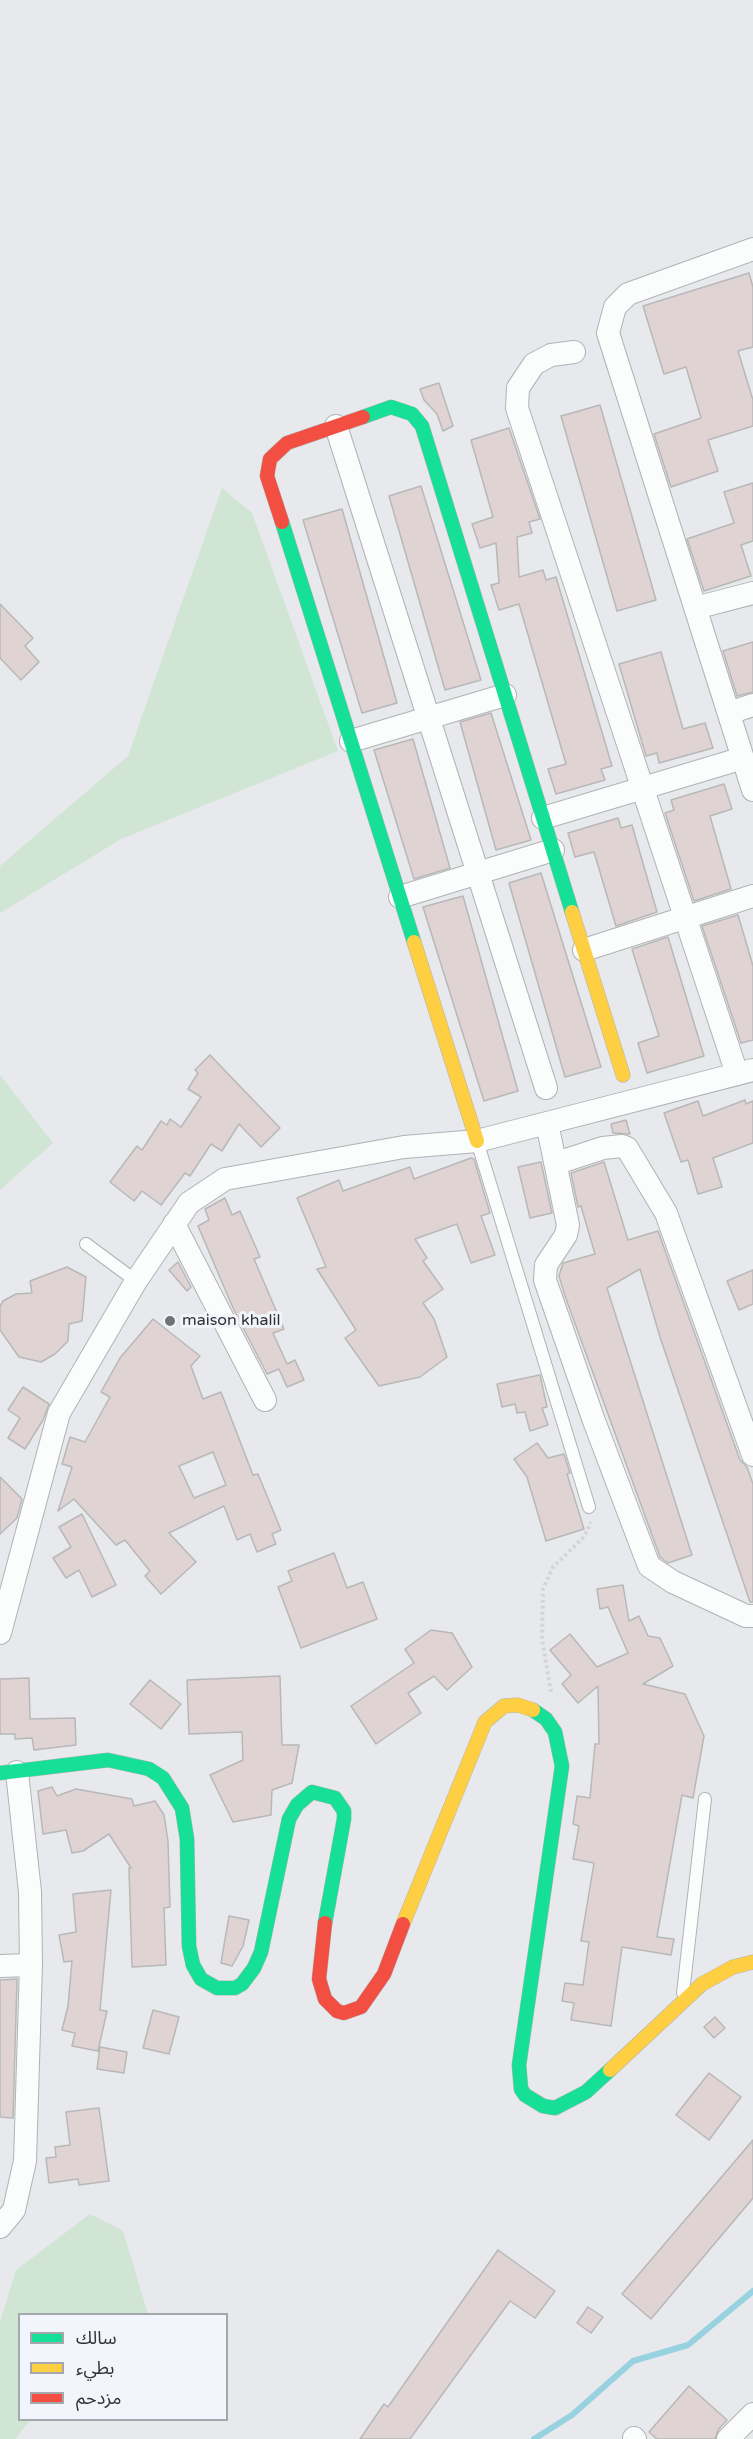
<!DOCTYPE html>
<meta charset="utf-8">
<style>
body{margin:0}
#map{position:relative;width:753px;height:2439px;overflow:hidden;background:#e7e9ec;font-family:"Varela Round","Noto Sans Arabic",sans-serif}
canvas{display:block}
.legend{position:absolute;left:18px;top:2313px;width:210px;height:108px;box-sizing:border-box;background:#f2f5fc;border:2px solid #a5a7ac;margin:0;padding:8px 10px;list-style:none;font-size:18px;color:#313235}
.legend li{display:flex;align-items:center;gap:12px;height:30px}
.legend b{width:30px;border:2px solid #a5a7ac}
</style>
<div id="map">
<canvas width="753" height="2439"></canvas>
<ul class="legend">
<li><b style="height:8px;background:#16e098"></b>سالك</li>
<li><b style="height:8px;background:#ffcf43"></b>بطيء</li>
<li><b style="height:8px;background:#f24e42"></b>مزدحم</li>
</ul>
</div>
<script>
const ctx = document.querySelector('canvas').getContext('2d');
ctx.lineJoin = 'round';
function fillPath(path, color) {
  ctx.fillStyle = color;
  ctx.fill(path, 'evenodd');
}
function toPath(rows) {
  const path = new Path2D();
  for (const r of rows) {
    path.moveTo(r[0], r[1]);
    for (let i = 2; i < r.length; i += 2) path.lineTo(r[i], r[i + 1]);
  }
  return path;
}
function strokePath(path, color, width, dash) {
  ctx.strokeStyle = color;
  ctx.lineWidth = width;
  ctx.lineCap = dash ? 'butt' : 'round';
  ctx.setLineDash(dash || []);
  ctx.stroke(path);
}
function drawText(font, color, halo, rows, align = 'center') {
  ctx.font = font + ' "Varela Round",sans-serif';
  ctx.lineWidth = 6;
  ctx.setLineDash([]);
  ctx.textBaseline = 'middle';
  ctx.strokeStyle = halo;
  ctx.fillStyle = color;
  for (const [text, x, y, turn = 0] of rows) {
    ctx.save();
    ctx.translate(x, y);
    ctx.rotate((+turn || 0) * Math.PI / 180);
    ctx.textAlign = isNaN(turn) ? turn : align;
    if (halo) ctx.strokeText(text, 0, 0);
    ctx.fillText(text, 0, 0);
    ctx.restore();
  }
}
fillPath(toPath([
 [222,488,252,513,338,751,121,839,0,913,0,866,128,756],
 [0,1075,53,1143,0,1190],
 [90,2214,123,2231,148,2314,20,2314,20,2420,30,2420,15,2439,0,2439,0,2322,16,2270]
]), '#d0e5d4');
strokePath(toPath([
 [534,2439,572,2415,633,2361,688,2345,753,2291]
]), '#98d2e1', 6);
const building = toPath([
 [749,273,753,287,753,347,738,351,753,400,753,426,708,440,718,471,671,487,654,434,701,418,686,367,664,374,643,306,749,273],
 [439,383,453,426,443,431,437,414,424,400,420,389,439,383],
 [600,405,656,600,617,611,561,416,600,405],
 [509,428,540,519,529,522,532,533,517,537,519,577,543,570,546,580,556,577,612,766,601,769,605,780,556,794,548,769,566,764,519,604,499,610,491,585,499,583,496,543,480,548,472,524,493,517,471,440,509,428],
 [753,483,753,541,741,545,751,576,704,591,687,539,734,523,724,492,753,483],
 [421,486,481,680,445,690,389,496,421,486],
 [342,509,397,703,362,713,303,520,342,509],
 [0,604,33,638,25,646,39,662,21,680,0,658,0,604],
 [753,642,753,692,737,696,723,651,753,642],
 [661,652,683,729,705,723,713,748,659,763,657,753,646,756,619,664,661,652],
 [491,713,531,840,496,850,460,722,491,713],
 [413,739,450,868,414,879,374,750,413,739],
 [724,784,732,809,710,816,731,889,694,901,665,813,674,810,671,800,724,784],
 [618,818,621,828,632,825,657,912,616,926,594,852,575,857,568,833,618,818],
 [541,873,601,1067,565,1077,509,883,541,873],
 [463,896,518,1091,484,1101,423,907,463,896],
 [738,915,753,966,753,1040,741,1043,702,926,738,915],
 [668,937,704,1056,647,1073,638,1043,659,1036,632,949,668,937],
 [210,1055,280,1128,261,1147,239,1124,222,1151,211,1144,190,1176,185,1173,161,1205,142,1191,134,1201,110,1182,137,1146,142,1150,161,1121,167,1125,170,1119,181,1127,201,1097,188,1089,198,1073,195,1070,210,1055],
 [745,1100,746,1104,753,1101,753,1143,713,1158,722,1187,698,1194,688,1160,681,1162,664,1113,698,1101,703,1116,745,1100],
 [626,1120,630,1134,613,1133,611,1124,626,1120],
 [471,1158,474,1159,490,1213,481,1216,495,1255,471,1263,457,1224,415,1239,427,1258,423,1261,443,1289,423,1303,434,1319,447,1357,420,1377,379,1386,345,1338,356,1330,317,1269,326,1267,297,1198,339,1180,343,1191,410,1167,414,1179,471,1158],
 [541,1162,552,1213,530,1218,518,1167,541,1162],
 [604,1162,628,1240,658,1231,740,1460,747,1467,753,1484,753,1602,750,1602,660,1337,640,1269,607,1288,692,1555,668,1563,660,1557,565,1296,559,1276,563,1263,595,1254,581,1206,578,1207,571,1173,604,1162],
 [225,1198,232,1215,240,1211,260,1257,254,1259,284,1329,273,1333,287,1364,295,1360,304,1380,287,1387,279,1369,267,1374,233,1308,198,1226,209,1220,205,1209,225,1198],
 [178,1262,191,1287,187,1291,169,1270,178,1262],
 [67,1267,86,1277,82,1321,69,1324,68,1341,55,1354,41,1362,19,1357,0,1330,0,1306,3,1301,16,1294,32,1293,30,1281,67,1267],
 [753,1270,753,1304,739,1310,727,1281,753,1270],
 [153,1319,200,1356,191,1366,203,1399,221,1392,253,1475,258,1474,281,1530,272,1534,276,1544,257,1552,250,1534,237,1540,224,1506,169,1533,196,1562,161,1594,145,1576,150,1571,125,1540,116,1545,74,1499,58,1511,72,1467,62,1464,70,1437,85,1442,110,1397,101,1392,120,1358,153,1319],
 [213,1452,226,1485,194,1498,179,1466,213,1452],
 [540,1375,547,1407,542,1408,548,1425,530,1431,525,1412,517,1413,515,1404,502,1407,497,1384,540,1375],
 [23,1387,49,1404,43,1420,25,1449,8,1438,20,1418,8,1410,23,1387],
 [537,1443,548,1458,564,1454,570,1473,567,1474,584,1529,546,1541,527,1477,514,1459,537,1443],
 [0,1477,22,1499,17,1518,0,1534,0,1477],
 [82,1514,116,1585,92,1597,79,1570,66,1578,53,1558,71,1547,59,1527,82,1514],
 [334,1553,347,1588,363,1582,377,1619,301,1648,278,1587,292,1581,288,1571,334,1553],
 [623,1585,629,1621,639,1616,648,1636,660,1638,673,1666,643,1684,685,1694,704,1736,693,1798,682,1795,657,1937,674,1939,671,1955,622,1947,611,2026,571,2020,574,2003,562,2001,565,1983,583,1985,589,1942,581,1941,594,1863,573,1859,579,1826,573,1824,577,1796,590,1798,595,1744,599,1744,598,1686,578,1703,562,1684,571,1675,550,1650,570,1634,597,1667,628,1653,608,1607,600,1609,597,1589,623,1585],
 [431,1630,452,1633,472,1667,447,1690,434,1676,408,1693,421,1713,376,1744,351,1706,414,1663,405,1649,431,1630],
 [280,1676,282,1745,299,1745,292,1783,272,1790,271,1815,233,1822,210,1775,243,1760,242,1732,189,1734,187,1680,280,1676],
 [29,1678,30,1719,75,1718,76,1745,34,1750,32,1738,15,1739,15,1734,0,1734,0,1679,29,1678],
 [150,1680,181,1704,161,1729,130,1704,150,1680],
 [52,1787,57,1796,76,1789,132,1799,134,1806,155,1801,164,1815,168,1841,170,1907,164,1908,166,1965,132,1967,129,1868,131,1868,109,1834,83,1851,72,1853,66,1830,43,1834,38,1791,52,1787],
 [111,1890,100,2010,107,2011,98,2051,72,2046,75,2033,62,2030,68,2006,72,1961,64,1962,59,1935,76,1932,73,1894,111,1890],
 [229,1916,249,1920,243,1946,232,1966,221,1963,229,1916],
 [17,1979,13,2118,0,2117,0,1980,17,1979],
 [153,2010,179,2017,169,2054,143,2048,153,2010],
 [715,2017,725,2028,714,2038,704,2027,715,2017],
 [100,2047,127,2052,124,2073,97,2069,100,2047],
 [709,2073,741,2097,709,2140,676,2115,709,2073],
 [99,2108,109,2181,79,2185,78,2179,49,2183,46,2158,56,2157,55,2147,70,2145,66,2112,99,2108],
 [753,2140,753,2198,651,2319,622,2294,753,2140],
 [498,2250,555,2291,535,2318,510,2301,410,2439,360,2439,384,2404,388,2407,498,2250],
 [588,2307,603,2317,591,2333,577,2323,588,2307],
 [689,2386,727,2420,718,2430,715,2439,657,2439,649,2432,689,2386]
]);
fillPath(building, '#e0d3d3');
strokePath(building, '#b8b8b9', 1.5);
const lane = toPath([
 [477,1141,589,1507],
 [86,1244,136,1281],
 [683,1993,705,1799]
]);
const street = toPath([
 [753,249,628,294,615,307,608,333,753,790],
 [574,352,551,355,534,364,518,388,517,408,737,1074],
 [336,426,546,1088],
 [695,608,753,593],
 [729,713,753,705],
 [351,741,505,695],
 [543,818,743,758],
 [400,897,553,850],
 [584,950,753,896],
 [547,1123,568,1225,566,1235,546,1265,545,1280,594,1421,649,1566,673,1582,746,1616,753,1616],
 [557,1163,603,1148,622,1146,627,1148,666,1213,753,1455],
 [174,1224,265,1400],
 [0,1633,59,1413,136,1281,189,1203,225,1179,404,1147,477,1141,753,1070],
 [0,1966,31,1965],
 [0,2227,14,2210,25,2161,31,1965,30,1892,17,1772],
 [634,2438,635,2439],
 [728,2439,753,2414]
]);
const fast = toPath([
 [363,417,391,407,412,414,422,426,572,912],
 [282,522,414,942],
 [533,1710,546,1719,555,1732,562,1766,519,2065,521,2089,525,2095,543,2106,555,2108,586,2092,610,2070],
 [0,1773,108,1760,149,1769,163,1778,182,1808,187,1839,189,1946,193,1965,201,1979,217,1988,235,1988,242,1984,254,1968,261,1952,289,1819,297,1805,312,1792,335,1798,344,1811,344,1819,325,1923]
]);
const slow = toPath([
 [572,912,623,1075],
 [414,942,477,1141],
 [403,1924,485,1722,504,1706,518,1705,533,1710],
 [610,2070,702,1984,733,1967,753,1962]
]);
const jam = toPath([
 [282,522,267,476,270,459,287,443,363,417],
 [325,1923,319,1979,325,1999,337,2011,344,2013,361,2007,384,1974,403,1924]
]);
strokePath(lane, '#b1b2b4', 14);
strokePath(street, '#b1b2b4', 24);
strokePath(fast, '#b1b2b4', 15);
strokePath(slow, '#b1b2b4', 15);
strokePath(jam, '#b1b2b4', 15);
strokePath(toPath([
 [551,1692,542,1639,543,1589,553,1567,584,1537,591,1522]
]), '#d4d5d6', 4, [3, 3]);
strokePath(lane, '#fbfcfc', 12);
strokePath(street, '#fbfcfc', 22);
strokePath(fast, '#16e098', 14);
strokePath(slow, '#ffcf43', 14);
strokePath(jam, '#f24e42', 14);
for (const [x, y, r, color] of [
 [170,1321,6,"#717275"]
]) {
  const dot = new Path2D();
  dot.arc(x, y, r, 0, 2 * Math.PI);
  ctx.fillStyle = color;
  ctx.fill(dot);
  strokePath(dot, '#f2f5fc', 2);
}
drawText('16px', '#313235', '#f2f5fc', [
 ["maison khalil",182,1321]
], 'left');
</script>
